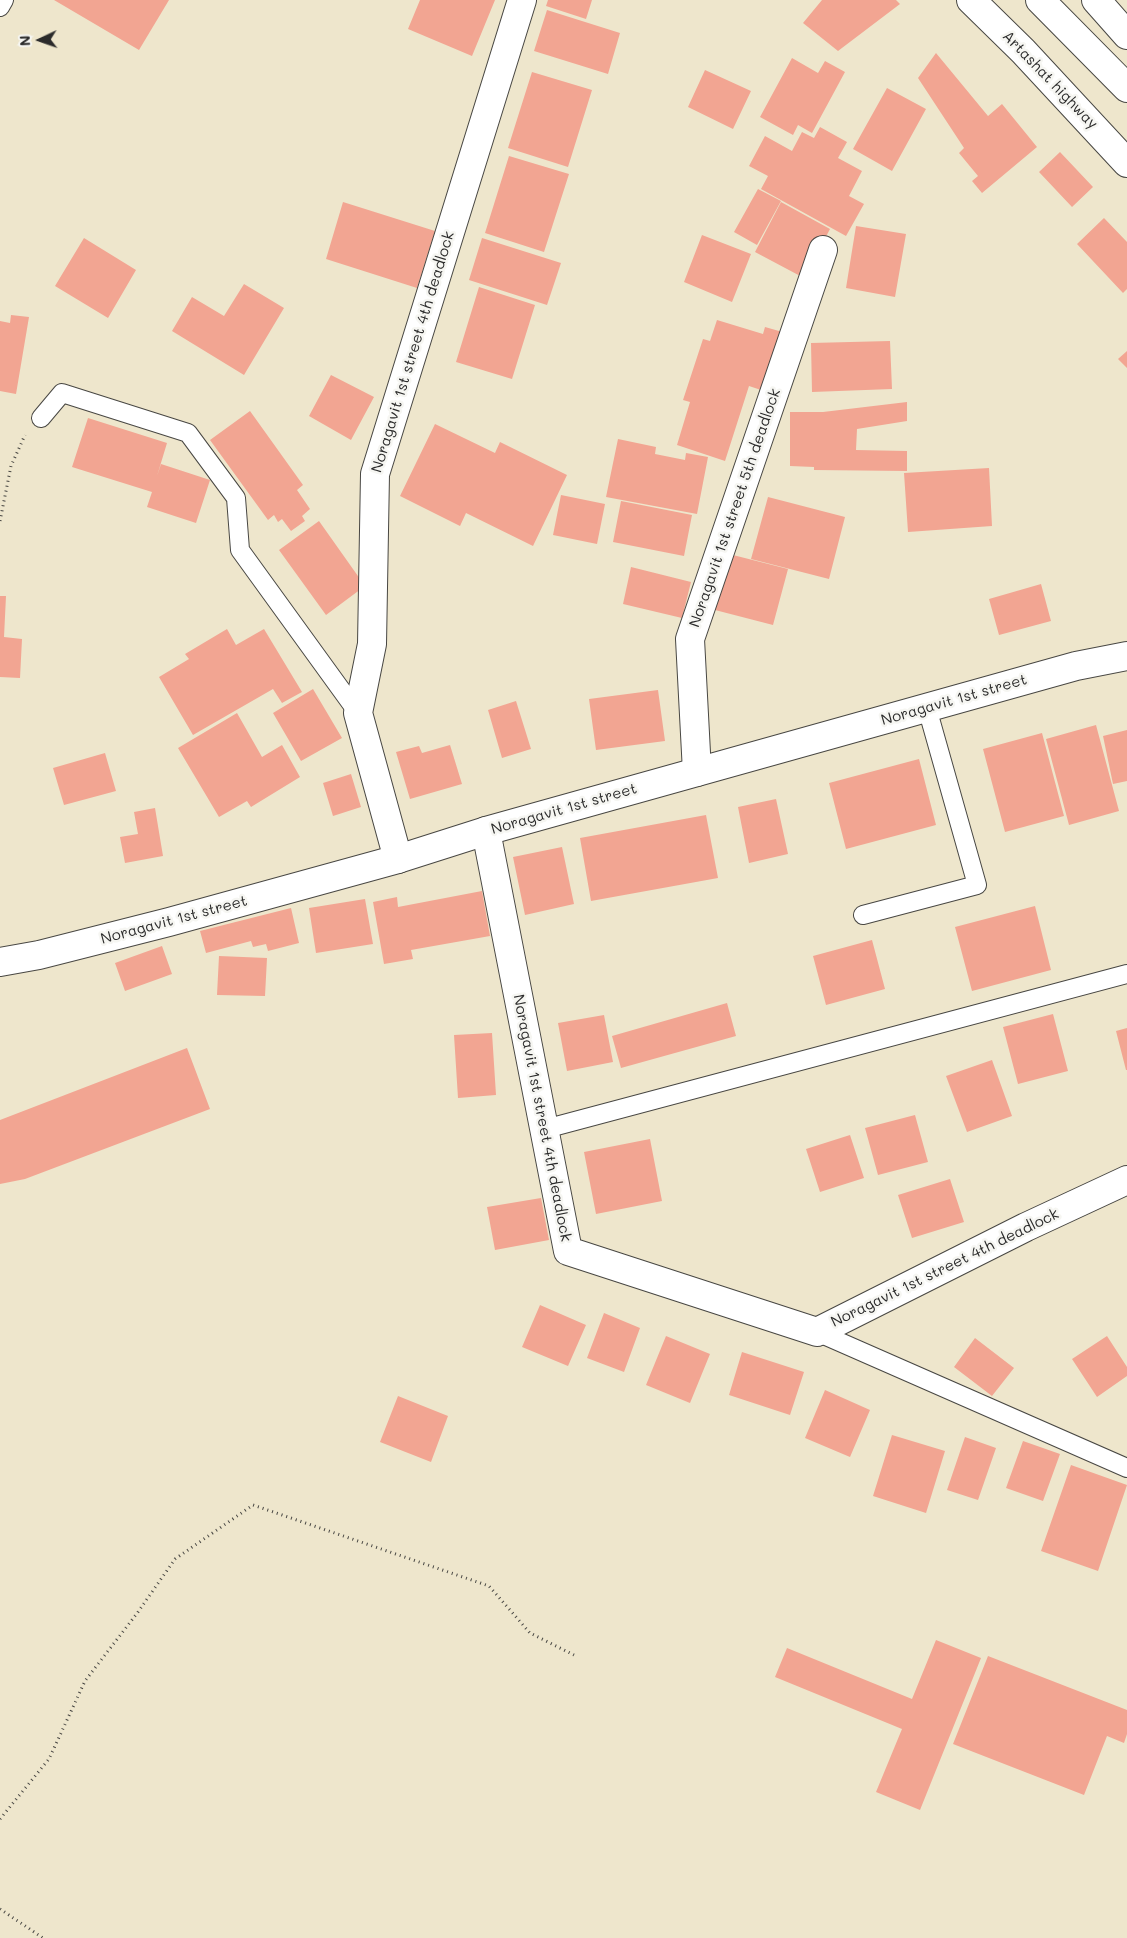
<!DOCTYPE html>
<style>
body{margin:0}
#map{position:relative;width:1127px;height:1938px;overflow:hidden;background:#eee6cc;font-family:Mali,sans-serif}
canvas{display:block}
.north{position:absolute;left:15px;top:15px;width:50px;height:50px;-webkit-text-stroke:4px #f6f6f2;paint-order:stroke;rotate:267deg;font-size:14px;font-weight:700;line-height:20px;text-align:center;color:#2b2b2b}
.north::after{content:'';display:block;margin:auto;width:18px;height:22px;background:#2b2b2b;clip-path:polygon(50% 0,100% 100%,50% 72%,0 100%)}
</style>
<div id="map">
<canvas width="1127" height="1938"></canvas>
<div class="north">N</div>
</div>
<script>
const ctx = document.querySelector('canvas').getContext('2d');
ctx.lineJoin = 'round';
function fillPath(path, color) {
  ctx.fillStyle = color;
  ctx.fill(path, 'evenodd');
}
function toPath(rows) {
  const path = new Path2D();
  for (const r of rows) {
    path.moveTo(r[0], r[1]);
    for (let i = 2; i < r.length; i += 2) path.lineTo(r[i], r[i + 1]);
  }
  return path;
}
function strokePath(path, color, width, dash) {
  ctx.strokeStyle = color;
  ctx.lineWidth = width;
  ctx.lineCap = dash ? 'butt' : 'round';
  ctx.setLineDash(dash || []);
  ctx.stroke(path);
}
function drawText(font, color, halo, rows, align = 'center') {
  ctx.font = font + ' Mali,sans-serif';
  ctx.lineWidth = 5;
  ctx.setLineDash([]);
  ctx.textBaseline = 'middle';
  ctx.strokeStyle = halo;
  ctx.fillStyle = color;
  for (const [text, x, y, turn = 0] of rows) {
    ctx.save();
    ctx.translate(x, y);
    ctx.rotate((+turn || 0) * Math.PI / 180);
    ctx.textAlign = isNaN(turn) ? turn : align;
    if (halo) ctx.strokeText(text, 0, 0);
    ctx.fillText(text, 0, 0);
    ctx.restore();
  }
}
fillPath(toPath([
 [54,0,169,0,139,50],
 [420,0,495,0,472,56,408,29],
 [548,0,592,0,586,19,546,6],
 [822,0,896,0,900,4,838,51,803,23],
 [547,10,620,33,608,74,534,51],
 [936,53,988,116,1002,104,1037,147,982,193,972,181,978,176,959,153,964,148,918,78],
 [792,58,818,73,825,61,845,72,812,133,798,125,793,135,760,117],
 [705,70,751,91,733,129,688,107],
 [532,72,592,90,568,167,508,148],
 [887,88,926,109,892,171,853,149],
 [820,127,847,142,838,158,862,171,849,196,864,204,846,236,761,189,768,176,749,166,765,136,792,151,802,132,814,138],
 [1060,152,1093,187,1072,207,1039,172],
 [509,156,569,174,544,252,485,233],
 [758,189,781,201,757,245,734,232],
 [343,202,435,231,417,288,326,259],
 [781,202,830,229,804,278,755,252],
 [1104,218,1127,242,1127,289,1123,293,1077,244],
 [856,226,906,234,895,297,846,288],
 [702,235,751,254,732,302,684,282],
 [84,238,136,270,108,318,55,286],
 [482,238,561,263,547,305,469,280],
 [244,284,284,308,244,375,172,331,192,297,224,316],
 [479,287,535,305,512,379,456,362],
 [11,315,29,317,16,394,0,391,0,321,10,323],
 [717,320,763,334,765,327,786,333,767,392,749,386,725,461,677,445,690,402,683,400,703,339,710,341],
 [890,341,892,389,812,392,811,343],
 [1127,351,1127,368,1118,359],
 [331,375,374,397,351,440,309,416],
 [907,402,907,421,857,429,856,450,907,451,907,471,814,470,814,467,790,466,790,412,823,412],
 [250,411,303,485,297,490,310,509,302,516,305,521,291,531,282,519,278,522,274,515,268,520,210,440],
 [88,418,167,443,157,476,161,464,210,480,196,523,147,507,152,492,72,467],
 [435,424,495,453,500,442,567,475,533,546,466,513,460,526,400,496],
 [618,439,656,447,655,454,685,460,686,453,708,457,697,514,606,497],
 [989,468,992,526,908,532,904,473],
 [561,495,605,504,597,544,553,535],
 [768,497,845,517,829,579,751,559],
 [621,501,692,515,684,556,613,542],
 [319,521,365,586,326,615,279,550],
 [729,554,788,569,773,625,715,610],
 [631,567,691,582,682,618,623,604],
 [1041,584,1051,621,999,635,989,599],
 [0,596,6,596,4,637,22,639,20,678,0,677],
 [227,629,236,645,264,629,302,692,282,703,273,689,193,735,159,677,189,659,185,654],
 [313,689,342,738,301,761,273,713],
 [658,690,665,741,596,750,589,699],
 [516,701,531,749,502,758,488,710],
 [237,713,262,757,282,745,300,777,251,807,247,801,219,817,178,748],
 [1096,725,1119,811,1069,825,1046,739],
 [1127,730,1127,781,1113,784,1103,736],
 [1042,733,1064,816,1005,832,983,749],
 [450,745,462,784,410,799,396,752,419,746,422,753],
 [105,753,116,791,64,805,53,768],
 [919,759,936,825,846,849,829,783],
 [351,774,361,807,333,816,323,783],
 [776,799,788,854,749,863,738,807],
 [155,808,163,856,125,863,120,837,138,834,134,812],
 [706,815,718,878,591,901,580,838],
 [562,847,574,904,525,915,513,857],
 [482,891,490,936,411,950,413,959,384,964,373,902,397,897,398,907],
 [365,899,373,944,316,953,309,908],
 [1035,906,1051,970,972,991,955,927],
 [291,908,299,943,268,951,266,944,253,947,251,941,206,953,200,931],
 [872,940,885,989,826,1005,813,956],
 [162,946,172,974,125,991,115,963],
 [219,956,267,958,265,996,217,995],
 [727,1003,736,1036,621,1068,612,1036],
 [1053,1014,1068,1071,1018,1084,1003,1027],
 [604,1015,613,1062,567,1071,558,1023],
 [1127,1028,1127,1070,1126,1070,1116,1031],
 [492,1033,496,1095,458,1098,454,1035],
 [187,1048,210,1109,25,1179,0,1184,0,1120],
 [992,1060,1012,1116,967,1132,946,1076],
 [915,1115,928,1162,878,1175,865,1128],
 [850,1135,864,1178,820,1192,806,1149],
 [650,1139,662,1201,596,1214,584,1152],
 [950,1179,964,1222,912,1238,898,1195],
 [541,1198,549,1240,495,1250,487,1207],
 [540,1305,586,1325,568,1366,522,1347],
 [604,1313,640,1328,624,1372,587,1358],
 [666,1336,710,1354,690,1403,646,1385],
 [1107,1336,1127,1367,1127,1376,1097,1397,1072,1359],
 [975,1338,1014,1368,992,1396,954,1367],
 [742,1352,804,1372,790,1415,729,1395],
 [825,1390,870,1410,850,1457,805,1438],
 [398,1396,448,1416,431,1462,380,1442],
 [892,1435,945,1451,926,1513,873,1496],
 [965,1437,996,1448,978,1500,947,1490],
 [1023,1441,1060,1454,1043,1501,1006,1488],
 [1071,1465,1127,1485,1098,1571,1041,1551],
 [936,1640,981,1658,920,1810,876,1792,902,1729,775,1677,787,1648,912,1699],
 [988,1656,1127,1710,1127,1734,1124,1743,1107,1736,1084,1795,953,1744]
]), '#f2a592');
const lane = toPath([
 [0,7,4,0],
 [41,418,62,393,188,433,236,498,240,550,358,713],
 [863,915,977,885,927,708],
 [545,1129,1127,974],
 [817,1332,1127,1468]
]);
const street = toPath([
 [697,772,690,639,823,250],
 [486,831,568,1251,817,1332,1026,1227,1127,1180],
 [398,859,358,713,372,644,375,474,522,0]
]);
const secondary = toPath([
 [971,0,1023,51,1127,163],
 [0,962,39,955,169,922,398,859,486,831,1076,666,1127,656]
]);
const highway = toPath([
 [1040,0,1127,88],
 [1096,0,1127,35]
]);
strokePath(lane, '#484743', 20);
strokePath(street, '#484743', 30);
strokePath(secondary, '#484743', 30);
strokePath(highway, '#484743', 30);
strokePath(toPath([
 [0,521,11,466,25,435],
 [0,1819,49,1759,85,1681,138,1612,175,1559,253,1505,489,1586,530,1633,574,1655],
 [0,1909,43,1938]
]), '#484743', 3, [1, 4]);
strokePath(lane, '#fff', 18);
strokePath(street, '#fff', 28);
strokePath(secondary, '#fff', 28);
strokePath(highway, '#fff', 28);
drawText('15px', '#2b2b2b', '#f6f6f2', [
 ["Artashat highway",1050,80,46],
 ["Noragavit 1st street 4th deadlock",413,352,-73],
 ["Noragavit 1st street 5th deadlock",735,508,-71],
 ["Noragavit 1st street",954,700,-16],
 ["Noragavit 1st street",564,809,-16],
 ["Noragavit 1st street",174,920,-15],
 ["Noragavit 1st street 4th deadlock",542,1118,79],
 ["Noragavit 1st street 4th deadlock",945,1268,-26]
]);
</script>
